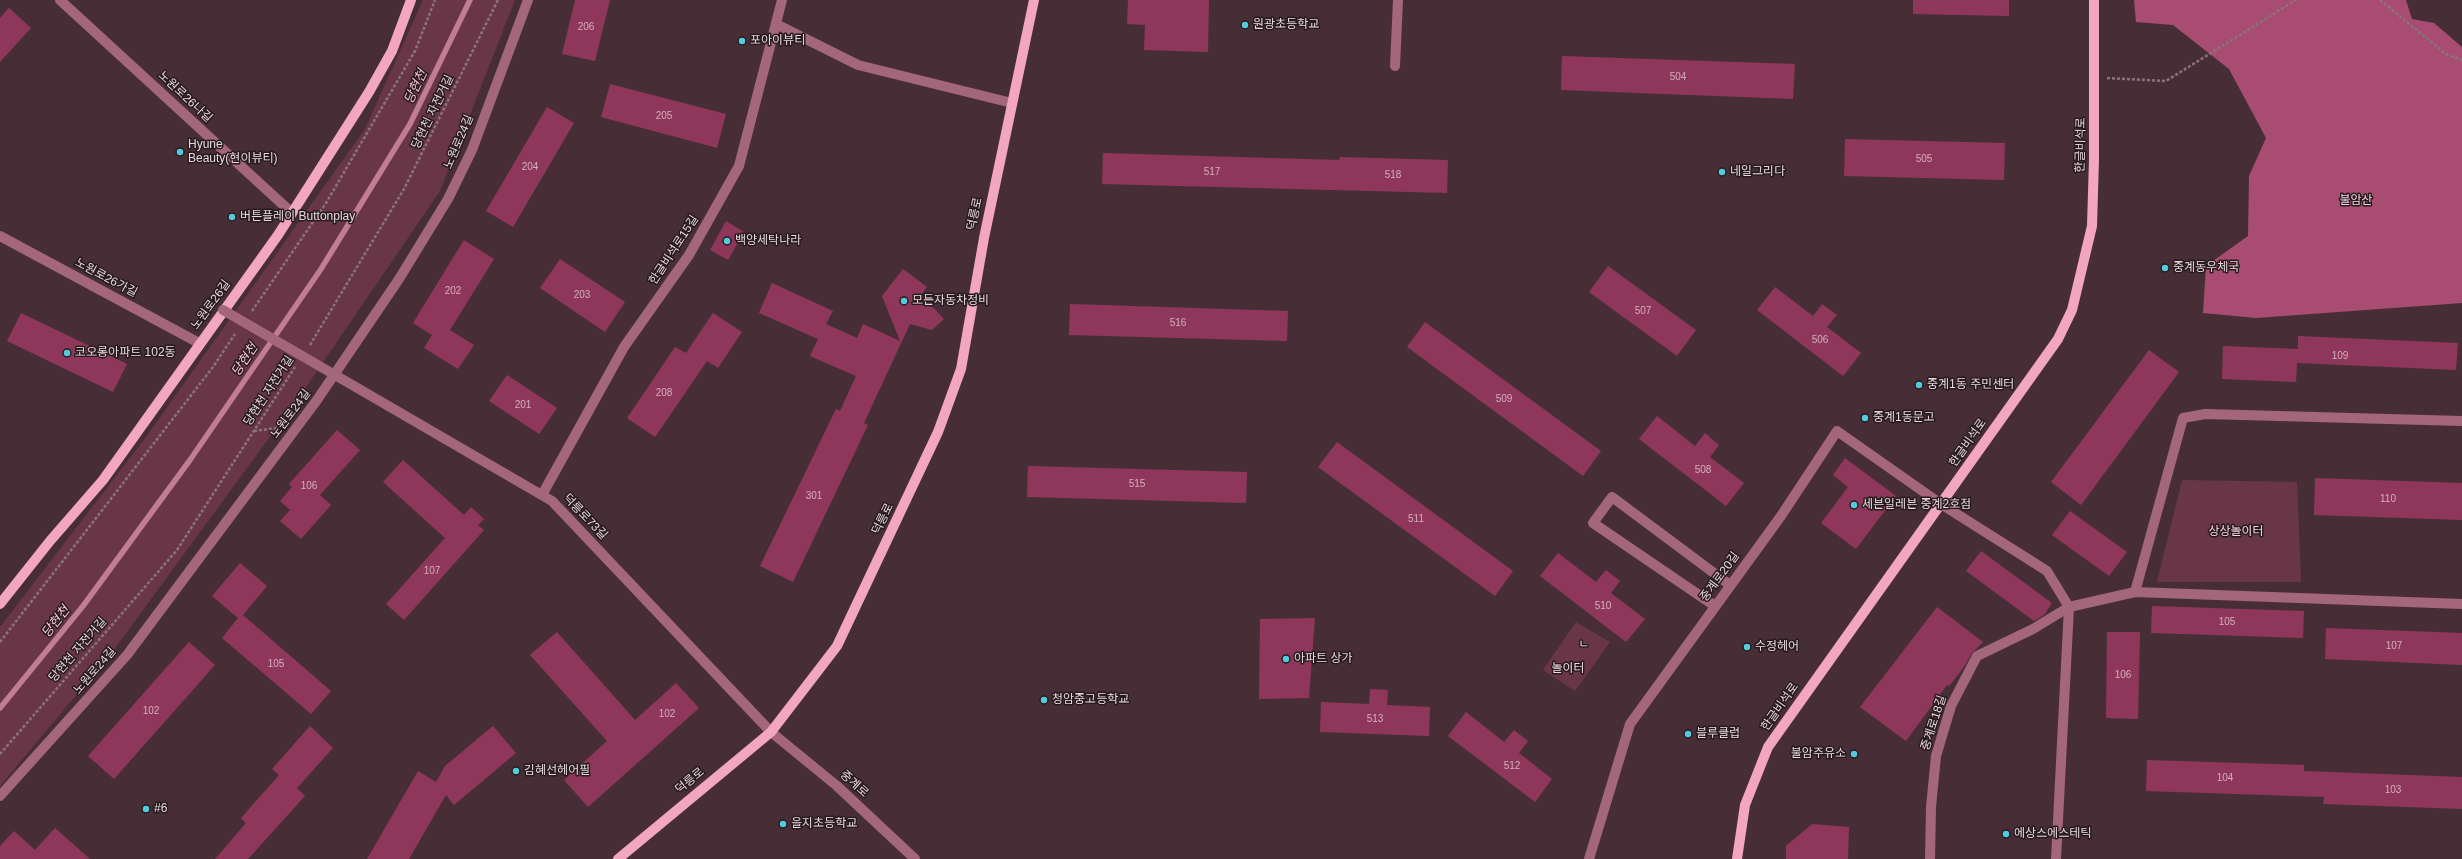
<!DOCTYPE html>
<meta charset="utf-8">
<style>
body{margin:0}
canvas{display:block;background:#472e36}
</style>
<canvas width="2462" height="859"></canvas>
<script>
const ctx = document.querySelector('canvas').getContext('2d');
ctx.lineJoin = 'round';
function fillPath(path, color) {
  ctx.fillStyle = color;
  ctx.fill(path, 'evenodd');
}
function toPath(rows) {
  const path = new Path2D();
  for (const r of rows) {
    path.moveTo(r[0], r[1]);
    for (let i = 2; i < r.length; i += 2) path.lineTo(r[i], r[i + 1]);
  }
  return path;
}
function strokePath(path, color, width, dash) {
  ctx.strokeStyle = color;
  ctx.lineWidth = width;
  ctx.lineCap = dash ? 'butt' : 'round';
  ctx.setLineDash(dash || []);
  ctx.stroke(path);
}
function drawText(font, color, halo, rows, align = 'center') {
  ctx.font = font + ' Arial,"Noto Sans KR",sans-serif';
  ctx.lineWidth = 3;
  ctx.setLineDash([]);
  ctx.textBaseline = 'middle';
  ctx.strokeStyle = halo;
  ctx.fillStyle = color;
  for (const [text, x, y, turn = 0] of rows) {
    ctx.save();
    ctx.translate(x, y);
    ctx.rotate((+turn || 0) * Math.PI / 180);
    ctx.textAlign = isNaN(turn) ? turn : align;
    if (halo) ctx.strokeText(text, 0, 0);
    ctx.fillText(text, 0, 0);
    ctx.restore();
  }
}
fillPath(toPath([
 [423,0,515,0,440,191,304,390,113,651,0,786,0,627,146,437,365,129],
 [2182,480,2297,482,2301,582,2157,582],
 [1576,622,1610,642,1575,691,1543,670]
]), '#693648');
fillPath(toPath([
 [2134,0,2406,0,2412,19,2434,23,2462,47,2462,303,2256,318,2203,313,2206,266,2248,236,2249,176,2266,138,2229,69,2173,25,2136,22]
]), '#a84d71');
strokePath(toPath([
 [0,708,83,606,190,460,321,269,410,124,470,0]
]), '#c17c96', 5.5);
fillPath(toPath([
 [575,0,610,0,595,61,562,54],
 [1128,0,1209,0,1208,52,1144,50,1145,25,1127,24],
 [1913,0,2009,0,2009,16,1913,14],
 [9,8,31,28,0,62,0,18],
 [1562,56,1795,64,1793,99,1561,90],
 [610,84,726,114,717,148,601,117],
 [547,107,574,123,513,227,486,211],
 [1845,139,2005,143,2004,180,1844,176],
 [1103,153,1339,160,1340,157,1448,160,1447,193,1102,184],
 [726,221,744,232,728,260,710,250],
 [464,240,494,259,450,330,474,345,458,369,424,348,432,335,413,323],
 [560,259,625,302,605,332,540,288],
 [1608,266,1696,330,1677,356,1589,292],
 [903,269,927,287,921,295,944,319,932,330,910,324,864,423,868,425,793,582,760,566,836,409,840,411,856,376,810,356,818,339,759,313,772,283,833,311,826,324,857,338,863,324,900,341,882,296],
 [1775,287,1813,316,1822,304,1837,315,1827,327,1861,353,1843,376,1757,310],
 [1070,304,1288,311,1287,341,1069,335],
 [21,313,127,364,113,392,7,341],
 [713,313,742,332,718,368,707,361,655,437,627,418,675,347,686,353],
 [1425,322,1601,451,1583,476,1407,347],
 [2298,336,2458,343,2456,370,2297,363,2296,382,2222,379,2223,346,2298,349],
 [2149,350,2179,372,2081,505,2051,482],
 [507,375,557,408,539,434,489,401],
 [1657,416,1695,446,1705,433,1719,445,1710,457,1744,483,1726,506,1639,439],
 [337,430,360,450,320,495,331,505,301,539,280,521,290,510,280,501,292,487,289,484],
 [1337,442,1513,571,1495,596,1318,467],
 [1845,458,1896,496,1856,549,1821,523,1848,487,1833,475],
 [403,460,464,515,471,507,484,519,478,525,484,530,404,620,386,604,445,538,383,482],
 [1028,466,1247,472,1246,503,1027,497],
 [2315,478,2462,483,2462,520,2314,515],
 [2070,511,2127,552,2109,576,2052,535],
 [1981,551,2052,603,2044,615,2034,621,1966,571],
 [1558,553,1596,582,1606,570,1620,581,1611,593,1645,619,1626,642,1540,576],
 [240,563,267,586,243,615,331,691,311,714,222,638,238,618,212,596],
 [2152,606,2304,611,2303,638,2151,633],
 [1937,607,1983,642,1972,653,1964,667,1949,686,1947,685,1906,741,1860,707],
 [1315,618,1309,698,1259,699,1260,619],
 [2326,628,2462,633,2462,665,2325,659],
 [557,632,635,720,676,683,699,708,588,807,564,780,607,741,530,655],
 [2107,632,2140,632,2138,719,2106,718],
 [189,642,215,665,114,779,88,756],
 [1370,689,1388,690,1387,705,1430,707,1429,736,1320,732,1321,702,1369,704],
 [1466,712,1504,742,1514,730,1528,741,1519,753,1552,779,1535,802,1448,736],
 [310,726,333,748,297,788,305,796,248,859,215,859,246,823,241,818,279,775,272,769],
 [493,726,516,753,454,805,446,795,409,859,367,859,418,771,436,782,445,766],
 [2147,760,2304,765,2304,771,2462,777,2462,809,2323,804,2324,797,2146,791],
 [1812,824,1849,827,1848,859,1786,859,1786,846],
 [55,828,90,859,0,859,0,846,14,831,35,850]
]), '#8f375b');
strokePath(toPath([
 [2380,0,2446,54,2462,60],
 [2107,78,2166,81,2296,0],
 [252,311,326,203,415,51,435,0],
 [310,345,404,189,498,0],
 [254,431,277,428],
 [0,642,213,367,235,334],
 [0,754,177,550,295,367]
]), '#8a747b', 2.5, [3, 2]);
strokePath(toPath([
 [60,0,292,213],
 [776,24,858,65,1012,103],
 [1395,66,1398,0],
 [0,236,199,343],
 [335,375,552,501,771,732,837,786,915,859],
 [542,495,624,347,689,255,739,166,782,0],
 [2135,592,2462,604],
 [1715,606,1593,523,1612,497,1730,585],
 [0,796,127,655,317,400,399,279,448,199,472,150,528,0],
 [1589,859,1630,724,1781,516,1837,431,1941,504,2047,571,2069,607,2056,859],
 [1930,859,1931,807,1936,756,1951,706,1977,656,2033,629,2069,607,2135,592,2183,418,2205,414,2462,421]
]), '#a3667b', 10);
strokePath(toPath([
 [0,604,50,541,103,480,278,235,369,92,392,51,411,0],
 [618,859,771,732,837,646,938,432,961,369,984,238,1034,0],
 [1737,859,1745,805,1768,747,2058,339,2072,310,2092,226,2094,159,2094,0]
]), '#f2a6bf', 10);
strokePath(toPath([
 [223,310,335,375]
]), '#a3667b', 10);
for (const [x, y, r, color] of [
 [1245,25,4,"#53cbdb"],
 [742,41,4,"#53cbdb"],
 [180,152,4,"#53cbdb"],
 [1722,172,4,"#53cbdb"],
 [232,217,4,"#53cbdb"],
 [727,241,4,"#53cbdb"],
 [2165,268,4,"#53cbdb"],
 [904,301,4,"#53cbdb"],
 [67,353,4,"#53cbdb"],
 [1919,385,4,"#53cbdb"],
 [1865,418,4,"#53cbdb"],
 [1854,505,4,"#53cbdb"],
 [1747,647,4,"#53cbdb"],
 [1286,659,4,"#53cbdb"],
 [1044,700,4,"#53cbdb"],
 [1688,734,4,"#53cbdb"],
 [1854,754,4,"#53cbdb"],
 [516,771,4,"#53cbdb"],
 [146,809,4,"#53cbdb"],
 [783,824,4,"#53cbdb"],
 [2006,834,4,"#53cbdb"]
]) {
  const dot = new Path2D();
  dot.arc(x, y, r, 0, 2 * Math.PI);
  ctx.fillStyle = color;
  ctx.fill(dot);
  strokePath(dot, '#261a1e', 1.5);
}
drawText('10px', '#d3b0bd', null, [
 ["206",586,27],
 ["504",1678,77],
 ["205",664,116],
 ["505",1924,159],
 ["204",530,167],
 ["517",1212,172],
 ["518",1393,175],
 ["202",453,291],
 ["203",582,295],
 ["507",1643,311],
 ["516",1178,323],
 ["506",1820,340],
 ["109",2340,356],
 ["208",664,393],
 ["509",1504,399],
 ["201",523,405],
 ["508",1703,470],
 ["515",1137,484],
 ["106",309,486],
 ["301",814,496],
 ["110",2388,499],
 ["511",1416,519],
 ["107",432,571],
 ["510",1603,606],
 ["105",2227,622],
 ["107",2394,646],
 ["105",276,664],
 ["106",2123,675],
 ["102",151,711],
 ["102",667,714],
 ["513",1375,719],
 ["512",1512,766],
 ["104",2225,778],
 ["103",2393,790]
]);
drawText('12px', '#ead9de', '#261a1e', [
 ["원광초등학교",1253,25],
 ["포아이뷰티",750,41],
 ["Hyune",188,145],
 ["Beauty(현이뷰티)",188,159],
 ["네일그리다",1730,172],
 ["버튼플레이 Buttonplay",240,217],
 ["백양세탁나라",735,241],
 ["중계동우체국",2173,268],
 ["모든자동차정비",912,301],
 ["코오롱아파트 102동",75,353],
 ["중계1동 주민센터",1927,385],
 ["중계1동문고",1873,418],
 ["세븐일레븐 중계2호점",1862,505],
 ["수정헤어",1755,647],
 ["아파트 상가",1294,659],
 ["청암중고등학교",1052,700],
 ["블루클럽",1696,734],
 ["불암주유소",1846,754,"right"],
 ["김혜선헤어필",524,771],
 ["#6",154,809],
 ["을지초등학교",791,824],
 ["에상스에스테틱",2014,834]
], 'left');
drawText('12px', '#ead9de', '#261a1e', [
 ["노원로26나길",185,97,43],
 ["당현천 자전거길",433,112,-64],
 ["노원로24길",459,142,-67],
 ["한글비석로",2081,145,-89],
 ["덕릉로",975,214,-78],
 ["한글비석로15길",674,250,-57],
 ["노원로26가길",106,278,28],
 ["노원로26길",211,305,-54],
 ["당현천 자전거길",269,391,-57],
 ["노원로24길",291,414,-53],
 ["한글비석로",1968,443,-55],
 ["덕릉로73길",585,517,46],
 ["덕릉로",883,519,-64],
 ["중계로20길",1720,577,-54],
 ["당현천 자전거길",78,650,-49],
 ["노원로24길",95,671,-49],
 ["한글비석로",1780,707,-55],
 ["중계로18길",1934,723,-72],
 ["덕릉로",690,781,-39],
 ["중계로",854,784,42]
]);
drawText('12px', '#f4d9e1', '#261a1e', [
 ["불암산",2356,201],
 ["상상놀이터",2236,532],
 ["ㄴ",1584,645],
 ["놀이터",1568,669]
]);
drawText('italic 13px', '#fbc7d7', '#261a1e', [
 ["당현천",416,87,-64],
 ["당현천",245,360,-56],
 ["당현천",56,622,-51]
]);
</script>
